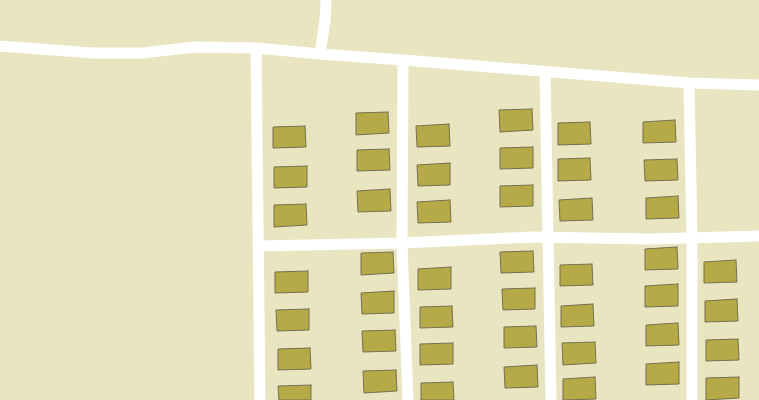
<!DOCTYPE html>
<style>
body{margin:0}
canvas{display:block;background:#e9e5c0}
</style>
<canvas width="759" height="400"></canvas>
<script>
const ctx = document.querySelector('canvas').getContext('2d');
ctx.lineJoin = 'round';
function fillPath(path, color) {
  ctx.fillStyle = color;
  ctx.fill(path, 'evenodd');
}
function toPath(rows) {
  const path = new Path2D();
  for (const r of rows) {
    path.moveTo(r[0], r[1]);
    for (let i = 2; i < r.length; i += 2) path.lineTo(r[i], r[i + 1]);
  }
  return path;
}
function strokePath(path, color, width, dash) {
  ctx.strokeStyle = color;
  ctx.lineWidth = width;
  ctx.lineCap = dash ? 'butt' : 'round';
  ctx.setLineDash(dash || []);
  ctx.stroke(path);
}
const building = toPath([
 [532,109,533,130,500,132,499,110,532,109],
 [388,112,389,133,356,135,356,113,388,112],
 [675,120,676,142,643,143,643,122,675,120],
 [590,122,591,144,558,145,558,123,590,122],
 [449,124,450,146,417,147,416,126,449,124],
 [305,126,306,147,273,148,273,127,305,126],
 [533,147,533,168,500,169,500,148,533,147],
 [389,149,390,170,357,171,357,150,389,149],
 [590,158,591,180,558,181,558,159,590,158],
 [677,159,678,180,645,181,644,160,677,159],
 [450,163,450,185,418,186,417,165,450,163],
 [307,166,307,187,274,188,274,167,307,166],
 [533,185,533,206,500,207,500,186,533,185],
 [390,189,391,211,358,212,357,191,390,189],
 [678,196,679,218,646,219,646,198,678,196],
 [592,198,593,220,560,221,559,200,592,198],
 [450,200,451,222,418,223,417,202,450,200],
 [306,204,307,225,274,227,274,205,306,204],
 [677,247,678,269,645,270,645,249,677,247],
 [533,251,534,272,501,273,500,252,533,251],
 [393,252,394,273,361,275,361,253,393,252],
 [736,260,737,282,704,283,704,262,736,260],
 [592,264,593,285,560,286,560,265,592,264],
 [451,267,451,289,418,290,418,269,451,267],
 [308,271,308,292,275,293,275,272,308,271],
 [678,284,678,306,645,307,645,286,678,284],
 [535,288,535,309,503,310,502,289,535,288],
 [394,291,394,313,362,314,361,293,394,291],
 [737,299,738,321,705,322,705,301,737,299],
 [593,304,594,326,561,327,561,306,593,304],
 [452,306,453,327,420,328,420,307,452,306],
 [309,309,309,330,277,331,276,310,309,309],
 [678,323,679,345,646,346,646,325,678,323],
 [536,326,537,347,504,348,504,327,536,326],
 [395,330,396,351,363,352,362,331,395,330],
 [738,339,739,360,706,361,706,340,738,339],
 [595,342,596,363,563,365,562,343,595,342],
 [453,343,453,364,420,365,420,344,453,343],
 [310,348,311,369,278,370,278,349,310,348],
 [679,362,679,384,646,385,646,364,679,362],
 [537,365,538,387,505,388,504,367,537,365],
 [396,370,397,391,364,393,363,371,396,370],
 [595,377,596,399,563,400,563,379,595,377],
 [739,377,739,398,706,400,706,378,739,377],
 [453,382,454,400,421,400,421,383,453,382],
 [311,385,311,400,279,400,278,386,311,385]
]);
fillPath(building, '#b6a948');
strokePath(building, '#757150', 1);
strokePath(toPath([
 [0,46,93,53,142,53,196,47,256,48,320,54,403,60,689,83,759,85],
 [256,48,260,400],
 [320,54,325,21,326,0],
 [403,60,402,243,408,400],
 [545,72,551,400],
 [689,83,692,238,692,400],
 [258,246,402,243,533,237,650,239,759,236]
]), '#fff', 11);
</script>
